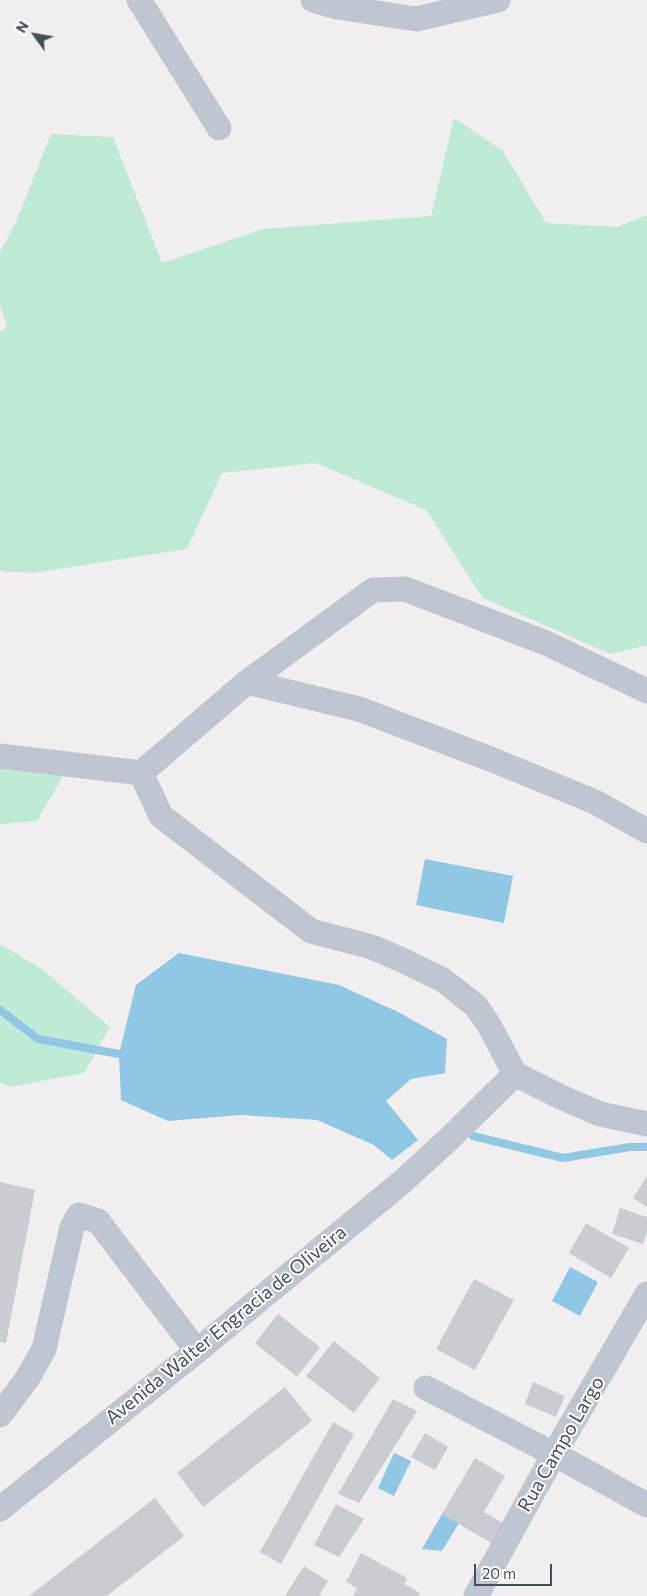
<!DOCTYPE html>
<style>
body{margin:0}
#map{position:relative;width:647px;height:1596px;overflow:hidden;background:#f0eeee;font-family:Commissioner,sans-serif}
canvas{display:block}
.north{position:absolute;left:10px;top:10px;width:50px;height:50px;-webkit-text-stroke:4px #fff;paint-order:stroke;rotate:302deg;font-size:14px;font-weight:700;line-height:20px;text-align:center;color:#474e5a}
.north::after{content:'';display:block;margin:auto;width:18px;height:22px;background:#474e5a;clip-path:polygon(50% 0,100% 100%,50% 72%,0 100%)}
.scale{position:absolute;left:474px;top:1564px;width:78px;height:22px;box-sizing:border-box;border:2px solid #474e5a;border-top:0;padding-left:6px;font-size:15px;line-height:18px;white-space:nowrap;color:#474e5a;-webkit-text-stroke:4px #fff;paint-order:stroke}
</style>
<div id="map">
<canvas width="647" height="1596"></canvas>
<div class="north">N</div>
<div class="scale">20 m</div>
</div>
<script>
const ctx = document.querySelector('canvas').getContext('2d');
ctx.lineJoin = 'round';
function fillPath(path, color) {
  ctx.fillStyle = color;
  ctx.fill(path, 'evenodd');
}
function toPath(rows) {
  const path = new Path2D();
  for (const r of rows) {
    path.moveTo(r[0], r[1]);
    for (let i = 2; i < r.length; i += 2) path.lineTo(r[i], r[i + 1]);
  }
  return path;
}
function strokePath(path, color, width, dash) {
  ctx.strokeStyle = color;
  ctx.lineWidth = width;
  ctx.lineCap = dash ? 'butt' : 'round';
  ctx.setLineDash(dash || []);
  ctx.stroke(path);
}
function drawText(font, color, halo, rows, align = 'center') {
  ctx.font = font + ' Commissioner,sans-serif';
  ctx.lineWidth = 4;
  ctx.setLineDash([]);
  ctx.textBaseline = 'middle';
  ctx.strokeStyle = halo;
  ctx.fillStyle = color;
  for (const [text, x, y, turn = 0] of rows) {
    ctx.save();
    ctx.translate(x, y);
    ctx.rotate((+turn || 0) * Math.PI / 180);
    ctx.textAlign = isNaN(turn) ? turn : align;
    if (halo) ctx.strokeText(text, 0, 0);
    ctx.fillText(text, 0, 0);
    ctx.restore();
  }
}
fillPath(toPath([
 [454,118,503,151,546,223,617,227,647,215,647,645,610,654,483,598,426,510,316,463,222,473,187,549,33,573,0,571,0,332,7,327,0,305,0,252,16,222,51,134,113,137,162,263,263,229,431,216],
 [0,765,66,771,37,821,0,824],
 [0,944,42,969,110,1027,84,1073,10,1087,0,1082]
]), '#bfebd6');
fillPath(toPath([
 [425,859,513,876,504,923,416,905],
 [179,953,339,985,398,1012,447,1039,445,1073,411,1079,386,1101,418,1140,392,1160,374,1145,317,1120,241,1115,168,1121,121,1100,119,1054,136,985],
 [570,1267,598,1282,580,1316,552,1301],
 [394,1453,411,1461,394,1496,378,1488],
 [442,1514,459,1523,442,1551,422,1549]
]), '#8fc7e5');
strokePath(toPath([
 [0,1010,38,1039,119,1054],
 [473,1136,563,1158,630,1147,647,1147]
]), '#8fc7e5', 8);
fillPath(toPath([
 [647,1176,647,1207,633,1198],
 [0,1182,35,1190,6,1343,0,1342],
 [620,1208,647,1217,647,1232,643,1244,612,1234],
 [586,1223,629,1248,611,1278,569,1253],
 [474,1279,514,1300,475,1370,436,1349],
 [278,1314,320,1347,297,1377,255,1343],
 [334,1341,380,1378,354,1413,306,1376],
 [533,1382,565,1396,556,1417,525,1404],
 [285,1387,312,1421,203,1507,177,1473],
 [393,1399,417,1411,359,1503,338,1494],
 [333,1422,354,1434,281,1564,260,1552],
 [425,1433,448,1447,435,1470,411,1457],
 [475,1458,505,1476,484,1512,503,1523,491,1543,442,1514],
 [155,1498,184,1536,107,1596,29,1596],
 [336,1504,364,1519,339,1557,314,1545],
 [361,1553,407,1578,404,1584,420,1593,418,1596,353,1596,357,1588,346,1582],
 [304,1566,328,1581,319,1596,285,1596]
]), '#cbccd2');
strokePath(toPath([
 [139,0,219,128],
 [313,0,337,7,416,19,498,0],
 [247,682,359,709,493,760,595,802,647,831],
 [0,756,141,773,161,816,311,931,372,947,404,961,443,980,476,1006,489,1025,515,1074,561,1097,600,1114,647,1124],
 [141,773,247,682,373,590,405,589,546,643,647,691],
 [426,1388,554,1454,647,1505],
 [0,1415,27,1379,44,1349,72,1227,79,1215,98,1221,197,1351],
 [0,1509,197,1351,402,1182,450,1138,515,1074],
 [476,1596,554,1454,647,1294]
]), '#bfc6cf', 25);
drawText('19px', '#474e5a', '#fff', [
 ["Avenida Walter Engracia de Oliveira",226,1325,-39],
 ["Rua Campo Largo",561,1444,-60]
]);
</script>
